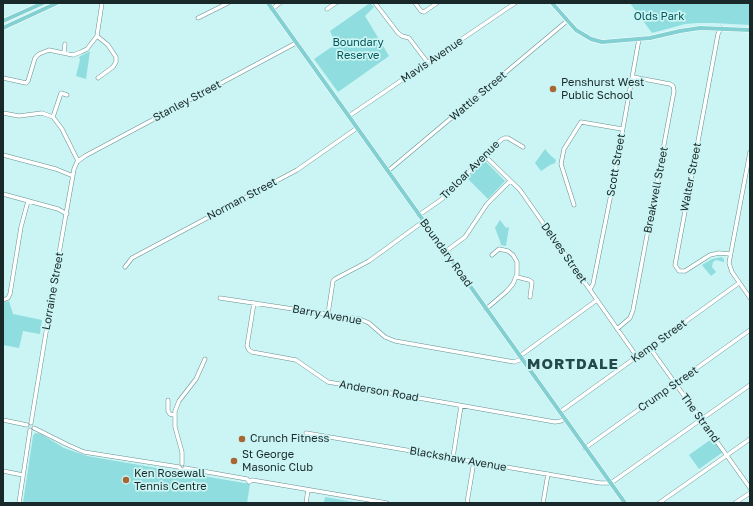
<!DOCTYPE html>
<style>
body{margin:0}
#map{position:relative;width:753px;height:506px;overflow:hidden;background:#cbf4f4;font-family:"Golos Text",sans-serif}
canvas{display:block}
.frame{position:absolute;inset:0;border:4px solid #192929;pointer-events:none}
</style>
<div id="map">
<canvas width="753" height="506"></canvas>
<div class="frame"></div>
</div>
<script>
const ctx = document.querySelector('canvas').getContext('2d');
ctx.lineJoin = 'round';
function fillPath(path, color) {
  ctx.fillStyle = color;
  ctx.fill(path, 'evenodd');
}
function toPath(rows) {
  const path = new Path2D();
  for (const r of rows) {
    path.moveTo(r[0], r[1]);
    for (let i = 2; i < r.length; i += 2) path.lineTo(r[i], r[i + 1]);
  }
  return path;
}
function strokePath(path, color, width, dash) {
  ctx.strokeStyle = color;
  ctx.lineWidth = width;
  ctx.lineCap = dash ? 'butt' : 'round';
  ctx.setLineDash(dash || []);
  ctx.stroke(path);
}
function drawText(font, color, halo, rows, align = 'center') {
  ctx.font = font + ' "Golos Text",sans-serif';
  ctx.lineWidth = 3.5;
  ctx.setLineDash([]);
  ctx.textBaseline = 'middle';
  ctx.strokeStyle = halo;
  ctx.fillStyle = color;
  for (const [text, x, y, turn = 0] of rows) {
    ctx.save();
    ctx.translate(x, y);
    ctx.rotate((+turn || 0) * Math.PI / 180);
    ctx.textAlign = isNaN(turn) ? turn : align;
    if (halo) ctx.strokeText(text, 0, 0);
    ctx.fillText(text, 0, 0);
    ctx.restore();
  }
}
fillPath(toPath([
 [370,3,374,7,365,16,389,56,338,92,314,59,336,44,330,31],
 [630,3,750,3,750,25,714,23,697,23,685,24,652,33],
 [90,51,86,79,76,76,80,60,79,57],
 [545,149,550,155,556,160,555,163,550,165,541,171,535,163],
 [483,162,486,162,505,181,488,199,467,178],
 [500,220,506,228,509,227,506,246,501,245,500,241,495,228],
 [721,257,724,259,724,262,716,260,713,262,712,267,716,272,711,276,702,265,712,259],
 [9,301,13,314,42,320,40,334,23,331,19,348,3,345,3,302],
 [35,433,41,434,64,448,87,456,250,484,247,503,23,503,33,436],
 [713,438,723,452,699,469,689,455],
 [325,497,359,503,324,503]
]), '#8fddde');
const minor = toPath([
 [375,3,398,33,402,36,409,38,428,63],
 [415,3,421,11,424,12,437,3],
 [272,9,280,3],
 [327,9,336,3],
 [198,18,228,3],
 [721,28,718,34,675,265,679,271,685,271,710,255,719,253,730,254],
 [97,36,108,45,116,57,116,62,113,67,98,78],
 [64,53,65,44],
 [3,78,26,83,28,81,35,58,39,54,49,50,73,55,81,52,87,49,97,36,102,3],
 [3,113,19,116,42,113,53,117,62,129,78,161],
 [349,116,515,3],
 [53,117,61,93,67,95],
 [750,152,729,263,732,272,750,298],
 [3,155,56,169,73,176],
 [485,156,520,190,637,357],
 [388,171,567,21],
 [3,194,58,209,67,214],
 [574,205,561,164,564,149,581,122,622,129],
 [419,215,442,199,501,140,504,138,508,138,523,147],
 [446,251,465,237,487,204,510,181],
 [125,267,132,258,297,170,357,128],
 [517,277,529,280,532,282,530,297],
 [590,289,593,284,612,189,639,39],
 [220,298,360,319,369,323,385,337,395,341,514,362,522,359],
 [3,300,8,298,10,294,21,227,28,201],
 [254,303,247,346,249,350,252,352,296,360,328,382,555,422,561,421,565,419],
 [486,309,506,292,513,284,517,274,517,262,513,255,508,251,499,249,492,255],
 [328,314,333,281,335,279,369,261,424,221],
 [617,329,630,318,633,310,674,91,673,86,670,84,633,77],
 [650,348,750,488],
 [520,356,597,300],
 [168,400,168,411,170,414,174,415],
 [560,412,739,283],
 [3,420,27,425],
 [31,423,60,248,74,169,77,162,85,156,296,43],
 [34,428,68,445,84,452,179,467,181,470,184,470,185,468,247,479,249,482,252,480,387,503],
 [306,433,600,483,611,483,750,385],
 [585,448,750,330],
 [453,457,461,406],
 [182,464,182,452,175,427,175,411,179,401,196,379,205,359],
 [3,471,23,475],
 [19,503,30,430],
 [306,503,308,490],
 [467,503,474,461],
 [543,503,548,474],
 [659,503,750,439],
 [735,503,750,493]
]);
const major = toPath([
 [268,3,625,503],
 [552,3,576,30,591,39,602,42,650,38,680,31,700,28,750,30],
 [3,21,43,3],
 [3,28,57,3]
]);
strokePath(minor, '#699090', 4.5);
strokePath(major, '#fff', 5);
strokePath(minor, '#fff', 3.5);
strokePath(major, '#82d0d1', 4);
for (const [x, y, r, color] of [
 [553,89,4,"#a86632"],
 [242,439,4,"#a86632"],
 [234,461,4,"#a86632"],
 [126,480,4,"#a86632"]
]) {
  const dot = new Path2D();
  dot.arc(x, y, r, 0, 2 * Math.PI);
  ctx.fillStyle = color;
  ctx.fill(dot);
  strokePath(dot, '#cbf4f4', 1.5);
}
drawText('11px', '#035859', '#cbf4f4', [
 ["Olds Park",659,17],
 ["Boundary",358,43],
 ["Reserve",358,56]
]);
drawText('11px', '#192929', '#cbf4f4', [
 ["Mavis Avenue",432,60,-34],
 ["Wattle Street",478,96,-40],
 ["Stanley Street",187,101,-28],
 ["Scott Street",616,165,-80],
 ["Treloar Avenue",470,170,-45],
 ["Walter Street",691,177,-79],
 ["Breakwell Street",656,190,-79],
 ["Norman Street",242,199,-28],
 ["Boundary Road",446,253,54],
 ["Delves Street",564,253,55],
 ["Lorraine Street",53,291,-80],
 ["Barry Avenue",327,315,10],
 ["Kemp Street",659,341,-36],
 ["Crump Street",668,389,-35],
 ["Anderson Road",379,391,10],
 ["The Strand",700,418,54],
 ["Blackshaw Avenue",458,459,10]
]);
drawText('11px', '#192929', '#cbf4f4', [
 ["Penshurst West",561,83],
 ["Public School",561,96],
 ["Crunch Fitness",250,439],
 ["St George",242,455],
 ["Masonic Club",242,468],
 ["Ken Rosewall",134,474],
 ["Tennis Centre",134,487]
], 'left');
ctx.letterSpacing = '1px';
drawText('bold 15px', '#24494a', '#cbf4f4', [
 ["MORTDALE",573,364]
]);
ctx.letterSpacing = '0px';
</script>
